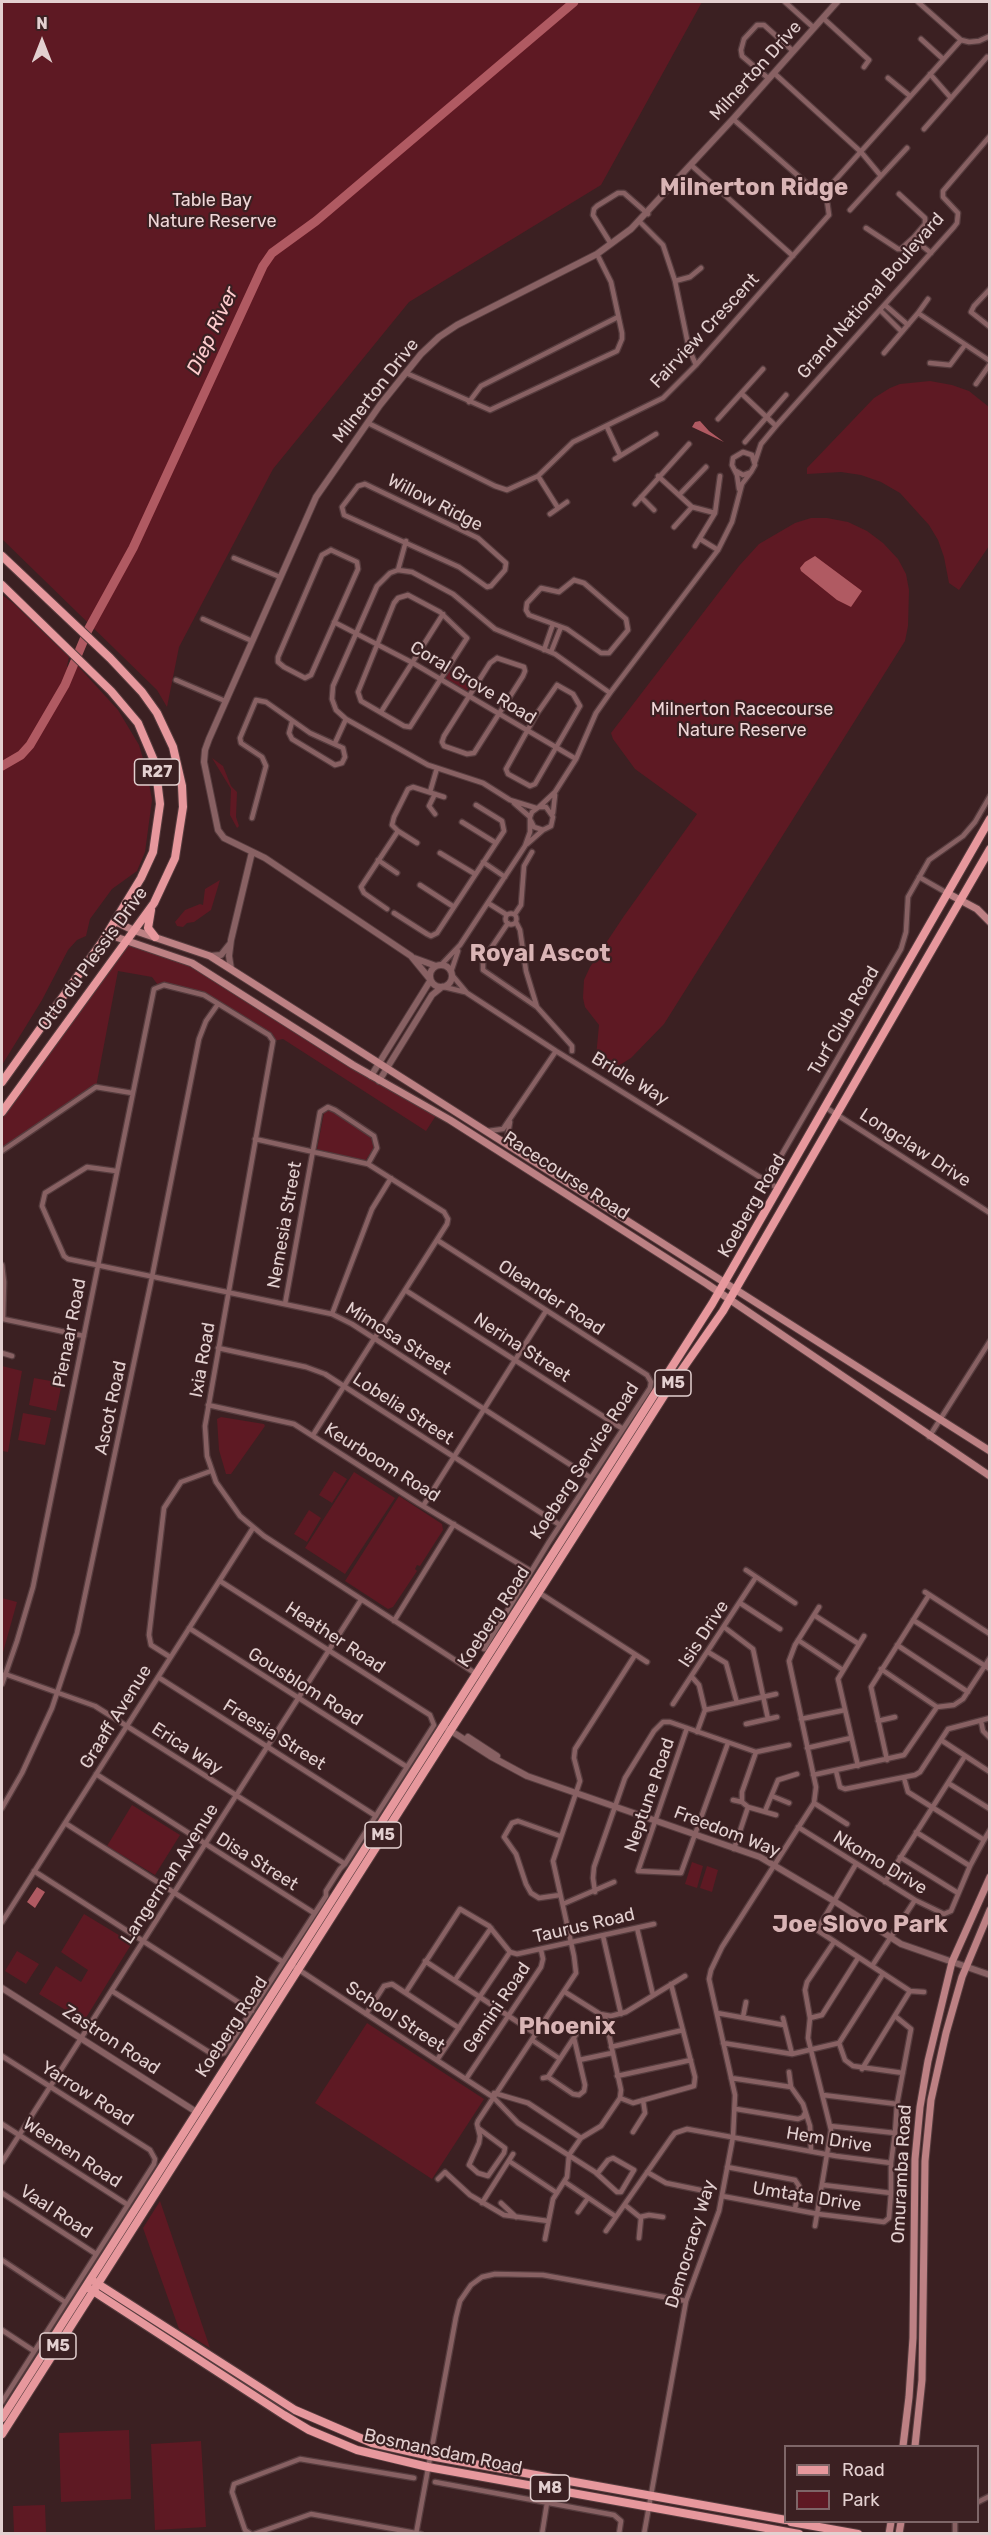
<!DOCTYPE html>
<style>
body{margin:0}
#map{position:relative;width:991px;height:2535px;overflow:hidden;background:#3b2022;font-family:Rubik,sans-serif}
canvas{display:block}
.frame{position:absolute;inset:0;border:3px solid #e3d0d0;pointer-events:none}
.legend{position:absolute;left:784px;top:2445px;width:195px;height:78px;box-sizing:border-box;background:#3b2022;border:2px solid #7e6668;margin:0;padding:8px 10px;list-style:none;font-size:18px;color:#e3d0d0}
.legend li{display:flex;align-items:center;gap:12px;height:30px}
.legend b{width:30px;border:2px solid #7e6668}
.north{position:absolute;left:12px;top:12px;width:60px;height:60px;-webkit-text-stroke:4px #3b2022;paint-order:stroke;rotate:0deg;font-size:16px;font-weight:700;line-height:24px;text-align:center;color:#e3d0d0}
.north::after{content:'';display:block;margin:auto;width:21px;height:27px;background:#e3d0d0;clip-path:polygon(50% 0,100% 100%,50% 72%,0 100%)}
</style>
<div id="map">
<canvas width="991" height="2535"></canvas>
<div class="frame"></div>
<ul class="legend">
<li><b style="height:8px;background:#e7989d"></b>Road</li>
<li><b style="height:16px;background:#5e1923"></b>Park</li>
</ul>
<div class="north">N</div>
</div>
<script>
const ctx = document.querySelector('canvas').getContext('2d');
ctx.lineJoin = 'round';
function fillPath(path, color) {
  ctx.fillStyle = color;
  ctx.fill(path, 'evenodd');
}
function toPath(rows) {
  const path = new Path2D();
  for (const r of rows) {
    if (r.length === 3) {
      path.moveTo(r[0] + r[2], r[1]);
      path.arc(r[0], r[1], r[2], 0, 2 * Math.PI);
      continue;
    }
    path.moveTo(r[0], r[1]);
    for (let i = 2; i < r.length; i += 2) path.lineTo(r[i], r[i + 1]);
  }
  return path;
}
function strokePath(path, color, width, dash) {
  ctx.strokeStyle = color;
  ctx.lineWidth = width;
  ctx.lineCap = dash ? 'butt' : 'round';
  ctx.setLineDash(dash || []);
  ctx.stroke(path);
}
function drawText(font, color, halo, rows, align = 'center') {
  ctx.font = font + ' Rubik,sans-serif';
  ctx.lineWidth = 4.5;
  ctx.setLineDash([]);
  ctx.textBaseline = 'middle';
  ctx.strokeStyle = halo;
  ctx.fillStyle = color;
  for (const [text, x, y, turn = 0] of rows) {
    ctx.save();
    ctx.translate(x, y);
    ctx.rotate((+turn || 0) * Math.PI / 180);
    ctx.textAlign = isNaN(turn) ? turn : align;
    if (halo) ctx.strokeText(text, 0, 0);
    ctx.fillText(text, 0, 0);
    ctx.restore();
  }
}
fillPath(toPath([
 [2,2,702,2,601,185,409,302,273,469,179,647,167,707,157,690,2,539],
 [930,381,952,385,969,391,989,407,989,546,959,590,949,583,944,557,938,540,929,525,900,493,881,482,861,475,841,472,807,474,807,468,874,398,890,388,900,384],
 [811,518,827,518,848,522,867,531,883,543,898,559,906,574,909,590,908,626,905,641,664,1024,631,1058,618,1066,604,1070,599,1066,596,1057,599,1025,585,1007,583,998,584,980,590,967,624,916,697,814,635,769,613,739,611,733,739,566,759,544,795,523],
 [2,595,13,603,69,657,67,666,73,673,76,664,118,710,139,745,147,772,152,800,145,852,137,871,112,889,90,919,86,936,77,940,68,950,42,1000,2,1065],
 [449,671,471,685,467,691,445,678],
 [212,758,223,766,231,786,237,792,236,817,239,826,237,828,230,815,231,789],
 [220,880,211,910,194,922,187,923,183,927,177,926,175,922,185,910,200,904,203,905,205,889],
 [124,941,181,958,450,1120,435,1117,426,1131,283,1039,273,1041,211,998,158,985,152,977,118,971,96,1087,2,1151,2,1112],
 [329,1110,372,1136,375,1146,365,1161,317,1149,324,1113],
 [2,1366,22,1371,8,1452,2,1451],
 [34,1378,62,1383,56,1411,29,1405],
 [23,1413,51,1418,45,1445,18,1440],
 [221,1417,264,1424,265,1426,231,1474,226,1474,219,1450,217,1419],
 [334,1471,347,1479,332,1503,319,1495],
 [354,1472,395,1498,345,1574,305,1548],
 [399,1496,442,1524,443,1530,420,1566,417,1565,415,1569,417,1571,393,1607,388,1609,345,1581],
 [309,1510,321,1518,307,1542,294,1534],
 [2,1598,17,1602,2,1656],
 [132,1805,180,1835,155,1875,107,1846],
 [692,1862,703,1866,697,1888,685,1884],
 [707,1866,718,1870,712,1892,700,1888],
 [84,1914,132,1943,84,2021,39,1994,56,1966,81,1982,88,1970,61,1952],
 [17,1951,39,1964,26,1984,5,1971],
 [367,2023,484,2099,432,2179,315,2103],
 [160,2201,210,2348,179,2329,143,2228],
 [129,2430,131,2499,61,2502,59,2433],
 [201,2441,206,2527,155,2530,151,2444],
 [45,2505,46,2532,14,2533,13,2506]
]), '#5e1923');
fillPath(toPath([
 [700,421,709,431,724,442,692,427,695,422],
 [815,556,862,591,851,607,837,600,801,571,800,568,805,562],
 [37,1887,45,1892,35,1908,27,1902]
]), '#b05a62');
strokePath(toPath([
 [2,766,21,755,30,745,65,685,88,630,133,548,263,266,272,253,316,221,574,2]
]), '#b05a62', 9);
const minor = toPath([
 [785,2,814,28],
 [918,2,961,40,969,42,979,41,990,36],
 [823,18,869,60,864,67],
 [921,39,943,59],
 [774,73,861,152,881,176,907,148],
 [930,74,951,98],
 [768,78,742,56,741,50,744,39,757,25,764,25,793,51],
 [888,78,910,96],
 [924,129,987,57],
 [691,165,793,256],
 [821,196,961,40],
 [850,210,881,176],
 [640,222,663,245,675,281,689,349,696,365],
 [866,228,898,249,901,249,914,237,925,224,925,218,899,194],
 [916,241,931,253],
 [611,244,593,215,594,209,597,206,618,193,624,193,648,214],
 [675,281,690,277,701,268],
 [990,289,974,306,971,312,990,327],
 [885,305,908,325],
 [880,310,902,332],
 [918,313,928,299],
 [884,353,918,313,990,361],
 [930,363,950,365,965,345],
 [406,373,490,410,617,351,622,339,622,333,611,282,597,254],
 [976,384,990,364],
 [742,394,776,426],
 [469,402,481,386,618,317],
 [718,419,763,369],
 [368,423,495,486,507,490,538,476,573,442,663,398,696,365,829,215,827,201,733,119],
 [607,427,620,455],
 [745,442,786,395],
 [615,459,656,434],
 [755,462,761,444,776,426,954,227,957,223,958,213,943,197,943,191,990,136],
 [736,471,743,475,751,472,755,465,752,455,743,452,733,458,732,465,737,475,739,489],
 [538,476,558,508],
 [658,476,692,507,715,513],
 [365,484,478,538,506,563,505,570,491,586,487,587,459,567,344,515,342,507,358,486,365,484],
 [679,495,706,467],
 [641,497,654,510],
 [635,504,689,444],
 [550,514,567,502],
 [674,527,692,507],
 [700,539,718,550],
 [695,546,715,513,720,476],
 [331,550,357,562,358,569,311,675,305,678,284,667,278,662,278,657,322,555,331,550],
 [234,558,280,577],
 [398,570,406,541],
 [574,580,584,583,626,619,628,630,609,653,601,653,567,629,529,615,526,610,527,603,541,588,559,592,574,580],
 [408,595,440,612,467,638,410,727,404,726,361,701,358,692,394,603,398,598,408,595],
 [203,619,252,641],
 [334,622,413,663,576,759],
 [544,650,553,624],
 [551,652,561,627],
 [497,658,524,667,525,671,523,676,474,753,467,754,444,746,442,742,444,736,490,663,497,658],
 [176,680,225,701],
 [557,685,573,694,580,706,535,784,530,786,508,774,506,769,536,715,557,685],
 [381,712,443,614],
 [335,743,346,719],
 [430,792,437,768],
 [514,803,530,817],
 [539,807,555,792,576,759,596,713,610,693,718,550,732,522,742,484,751,472],
 [536,808,510,800,483,783,428,765,346,719,336,710,332,699,333,686,377,586,390,573,398,570,412,572,453,594,495,629,555,654,610,693],
 [553,813,555,795],
 [435,814,429,806,435,794],
 [252,818,266,766,262,757,241,743,240,738,256,700,266,702,310,733,343,748,345,757,342,763,335,765,292,739,289,733,292,722],
 [462,822,496,843],
 [417,843,398,831,392,825,394,817,408,789,413,787,444,797],
 [527,844,543,830],
 [440,853,475,874],
 [378,860,397,873],
 [483,862,505,877],
 [919,877,947,893],
 [420,885,454,907],
 [488,903,507,915],
 [387,909,364,893,361,887,398,831],
 [394,913,427,934,431,936,437,933,504,831,502,821,476,805],
 [511,919,5.5],
 [515,914,521,905,524,866,532,852],
 [516,922,520,930,526,971,537,1007,572,1046,572,1051],
 [508,923,483,960,483,970,537,1007],
 [441,965,460,945,525,846,530,832,530,817,532,812,539,807,546,807,553,817,551,826,543,830,534,827,531,821],
 [451,972,458,951],
 [452,975,467,993,556,1051,779,1189],
 [444,987,465,992],
 [825,1107,990,1213],
 [510,1122,507,1139,511,1146],
 [488,1131,503,1129,556,1051],
 [255,1139,368,1164,444,1212,448,1219,447,1224,313,1435],
 [2,1151,96,1087,132,1093],
 [769,1170,778,1161,901,949,906,932,908,897,929,860,963,836,975,822,990,796],
 [116,1171,87,1167,45,1193,42,1206,64,1256,68,1259,332,1314,352,1324,591,1478],
 [437,1240,647,1375,651,1382,650,1388,549,1542,484,1649],
 [2,1265,4,1282,3,1319,84,1336],
 [405,1290,623,1429],
 [285,1304,320,1112,328,1107,335,1110,374,1136,377,1148,368,1164],
 [332,1314,372,1209,391,1178],
 [218,1348,306,1367,325,1374,560,1525],
 [2,1353,12,1356],
 [208,1405,294,1424,418,1503,531,1571],
 [929,1437,990,1341],
 [423,1506,546,1311],
 [746,1570,795,1603],
 [538,1592,647,1662],
 [925,1592,990,1634],
 [740,1603,780,1629],
 [814,1615,859,1644],
 [913,1620,990,1669],
 [394,1621,454,1524],
 [724,1627,753,1649,768,1719],
 [189,1628,407,1767],
 [798,1640,843,1670],
 [897,1645,968,1692],
 [708,1652,726,1663,737,1703],
 [170,1657,151,1645,149,1635,164,1508,181,1482,211,1471],
 [881,1669,937,1707],
 [5,1674,95,1706,345,1864],
 [158,1677,376,1816],
 [692,1677,699,1685,705,1710,697,1732],
 [2,1684,17,1641,33,1587,154,989,164,985,204,995,269,1035,273,1041,205,1426,207,1456,216,1482,240,1516,264,1536,478,1675],
 [673,1704,756,1577],
 [705,1710,776,1694],
 [801,1719,845,1710],
 [878,1721,895,1717],
 [981,1721,983,1731,990,1738],
 [746,1724,777,1717],
 [687,1728,638,1871,681,1873,728,1743],
 [941,1740,990,1772],
 [807,1748,851,1738],
 [887,1760,871,1687,929,1595],
 [858,1766,838,1679,864,1636],
 [836,1771,840,1787,845,1789,915,1775,920,1772,948,1729,990,1718],
 [96,1774,314,1913],
 [813,1775,904,1755,937,1707,954,1705,963,1699,990,1658],
 [904,1778,908,1792,984,1840,970,1866,916,1832],
 [948,1783,990,1809],
 [772,1796,789,1803],
 [733,1800,742,1802,748,1807,776,1815],
 [742,1802,742,1792,756,1752],
 [814,1803,847,1824],
 [2,1808,22,1773,52,1708,77,1633,152,1277,199,1039,206,1021,218,1004],
 [765,1811,778,1780,797,1774],
 [65,1823,283,1962],
 [798,1827,915,1900,944,1914,951,1911,970,1866],
 [984,1840,990,1830],
 [734,1849,748,1807],
 [900,1857,958,1893],
 [856,1864,817,1930,910,1991,924,1992],
 [34,1871,252,2011],
 [885,1882,965,1756],
 [595,1892,593,1878,594,1867,625,1778,654,1731,663,1722,670,1722,756,1752,789,1745],
 [560,1895,539,1898,531,1893,526,1884,516,1854,504,1837,512,1823,518,1821,560,1836],
 [563,1904,614,1882],
 [2,1922,253,1528],
 [637,1928,653,1995],
 [603,1936,621,2014],
 [425,1961,536,2034],
 [290,1964,493,2097,518,2123,595,2172,617,2192,621,2192,634,2170,613,2158,608,2160,597,2174],
 [872,1966,915,1900],
 [455,1980,491,1928],
 [112,1991,212,2054,218,2055,224,2053,326,1896,326,1891,340,1869,345,1864,434,1725,430,1715,220,1581],
 [406,1992,460,1909,489,1926,510,1952,517,1954,654,1924],
 [565,1992,600,2014,611,2016,626,2012,685,1976],
 [717,2013,784,2025],
 [366,2014,384,1986,392,1984,459,2028],
 [743,2017,746,2002],
 [783,2018,792,2054],
 [810,2018,822,2015,858,1958],
 [532,2040,560,2059],
 [723,2043,792,2054,839,2043],
 [839,2043,883,1974],
 [839,2043,845,2060,853,2066,903,2073],
 [611,2047,683,2030],
 [2,2056,150,2150,155,2159,154,2164,2,2402],
 [437,2060,510,1952],
 [579,2060,612,2053],
 [862,2069,910,1991],
 [789,2072,791,2087,803,2104,810,2126,811,2151],
 [617,2076,691,2060],
 [548,2077,573,2094,579,2095,584,2091,585,2085,574,2038],
 [543,2078,548,2077,577,2033],
 [731,2078,791,2087],
 [466,2079,541,1967,543,1959,541,1950],
 [494,2093,528,2103,581,2138],
 [823,2095,897,2104],
 [620,2098,633,2103,694,2086,695,2077,671,1984],
 [736,2109,798,2119,803,2117,805,2113],
 [2,2124,128,2205],
 [830,2126,895,2133,891,2163],
 [478,2128,505,2148,504,2153,488,2176,478,2173,469,2165,479,2143,480,2136,477,2124,478,2121,576,1973,574,1956,553,1861,580,1781,574,1758,575,1749,635,1655],
 [633,2132,645,2113,643,2100],
 [895,2133,897,2104,911,2029,895,2016],
 [509,2161,557,2193],
 [2,2162,361,1600],
 [727,2167,795,2180,799,2186,795,2209],
 [647,2172,666,2183,710,2192],
 [438,2179,445,2172,470,2195,504,2215,548,2221],
 [565,2182,615,2216],
 [2,2193,96,2254],
 [722,2196,818,2214,884,2222,889,2218,891,2193,823,2185],
 [482,2203,513,2154],
 [501,2203,516,2217],
 [625,2205,641,2218,639,2238],
 [578,2212,588,2198],
 [640,2217,649,2215,663,2217],
 [815,2226,831,2130,808,2038,810,2018,805,1990,807,1982,834,1942],
 [606,2231,671,2138,675,2133,687,2129,836,2156,891,2163,891,2193],
 [545,2239,553,2199,567,2177,569,2155,581,2138,601,2126,620,2098,621,2090,605,2017],
 [2,2260,65,2302],
 [2,2330,34,2351],
 [435,2482,614,2515,621,2521,619,2534],
 [978,2502,990,2496],
 [251,2534,245,2530,232,2492,234,2484,300,2459,414,2478],
 [254,2534,311,2514,421,2534],
 [416,2534,456,2317,460,2301,471,2285,482,2277,495,2274,543,2275,686,2301],
 [542,2534,547,2503],
 [644,2534,686,2301,719,2211,733,2137,735,2095,709,1979,711,1970,722,1947,814,1803,816,1787,789,1661,795,1645,819,1607],
 [955,2534,955,2522]
]);
const tertiary = toPath([
 [210,956,221,955,229,945],
 [414,958,436,966],
 [441,976,11],
 [231,969,229,956,231,940,252,852],
 [429,978,411,956,265,858,224,838,218,830,204,762,205,750,209,739,316,497,380,405,421,354,439,337,457,325,597,254,631,229,733,119,837,2],
 [371,1076,430,981],
 [379,1081,432,995,442,987],
 [448,1729,490,1756,527,1776,760,1857,834,1901,901,1944,990,1975],
 [468,1737,497,1756],
 [2,1988,198,2113]
]);
const secondary = toPath([
 [947,893,977,909,990,922],
 [116,922,133,930,210,956,990,1451],
 [107,934,192,963,353,1065,450,1120,707,1284,990,1476],
 [903,2446,909,2397,913,2338,915,2159,920,2107,928,2061,952,1962,990,1877],
 [915,2446,922,2380,925,2161,931,2100,946,2033,962,1977,990,1910],
 [889,2534,891,2522],
 [899,2534,901,2522]
]);
const primary = toPath([
 [2,556,110,658,142,692,157,713,173,747,182,786,183,807,175,858,154,903,2,1112],
 [2,585,111,691,138,723,155,763,160,804,153,852,141,878,102,942,2,1082],
 [151,910,148,928,155,937],
 [95,2282,295,2410,372,2443,430,2456,786,2520],
 [90,2289,284,2415,309,2430,357,2450,428,2467,799,2534],
 [2,2418,712,1304,990,819],
 [2,2434,665,1394,723,1311,990,849],
 [791,2522,858,2534]
]);
strokePath(minor, '#563c3e', 7);
strokePath(tertiary, '#563c3e', 8);
strokePath(secondary, '#563c3e', 9);
strokePath(primary, '#563c3e', 10);
strokePath(minor, '#886163', 4.5);
strokePath(tertiary, '#886163', 6);
strokePath(secondary, '#bd8184', 7);
strokePath(primary, '#e7989d', 8);
for (const [x, y, w] of [
 [157,772,45],
 [673,1383,36],
 [383,1835,36],
 [58,2346,36],
 [550,2488,39]
]) {
  const box = new Path2D();
  box.roundRect(x - w / 2, y - 13, w, 26, 4.5);
  ctx.fillStyle = '#3b2022';
  ctx.fill(box);
  strokePath(box, '#e3d0d0', 1.5);
}
drawText('bold 16px', '#e3d0d0', null, [
 ["R27",157,772],
 ["M5",673,1383],
 ["M5",383,1835],
 ["M5",58,2346],
 ["M8",550,2488]
]);
drawText('18px', '#e3d0d0', '#3b2022', [
 ["Milnerton Drive",756,71,-48],
 ["Grand National Boulevard",871,296,-49],
 ["Fairview Crescent",705,331,-47],
 ["Milnerton Drive",376,391,-52],
 ["Willow Ridge",435,503,27],
 ["Coral Grove Road",473,683,31],
 ["Otto du Plessis Drive",93,959,-54],
 ["Turf Club Road",844,1021,-60],
 ["Bridle Way",630,1079,31],
 ["Longclaw Drive",915,1148,33],
 ["Racecourse Road",566,1176,33],
 ["Koeberg Road",752,1206,-60],
 ["Nemesia Street",285,1225,-80],
 ["Oleander Road",551,1298,33],
 ["Pienaar Road",70,1333,-79],
 ["Mimosa Street",398,1339,32],
 ["Nerina Street",522,1348,33],
 ["Ixia Road",203,1360,-80],
 ["Ascot Road",111,1408,-78],
 ["Lobelia Street",403,1409,33],
 ["Koeberg Service Road",585,1461,-57],
 ["Keurboom Road",382,1463,32],
 ["Koeberg Road",494,1617,-57],
 ["Isis Drive",704,1634,-57],
 ["Heather Road",335,1638,33],
 ["Gousblom Road",305,1687,32],
 ["Graaff Avenue",116,1717,-58],
 ["Freesia Street",274,1735,32],
 ["Erica Way",187,1749,33],
 ["Neptune Road",650,1795,-71],
 ["Freedom Way",727,1832,21],
 ["Disa Street",257,1862,32],
 ["Nkomo Drive",880,1863,31],
 ["Langerman Avenue",170,1874,-57],
 ["Taurus Road",584,1926,-13],
 ["Gemini Road",497,2008,-56],
 ["School Street",395,2017,33],
 ["Koeberg Road",232,2027,-57],
 ["Zastron Road",111,2040,33],
 ["Yarrow Road",87,2094,32],
 ["Hem Drive",829,2140,9],
 ["Weenen Road",72,2153,33],
 ["Omuramba Road",902,2174,-87],
 ["Umtata Drive",807,2197,9],
 ["Vaal Road",56,2212,33],
 ["Democracy Way",691,2244,-73],
 ["Bosmansdam Road",443,2452,12]
]);
drawText('18px', '#efd6d7', '#3b2022', [
 ["Table Bay",212,201],
 ["Nature Reserve",212,222],
 ["Milnerton Racecourse",742,710],
 ["Nature Reserve",742,731]
]);
drawText('italic 20px', '#feccce', '#3b2022', [
 ["Diep River",213,331,-65]
]);
drawText('bold 24px', '#d9b4b5', '#3b2022', [
 ["Milnerton Ridge",754,188],
 ["Royal Ascot",540,954],
 ["Joe Slovo Park",860,1925],
 ["Phoenix",567,2027]
]);
</script>
